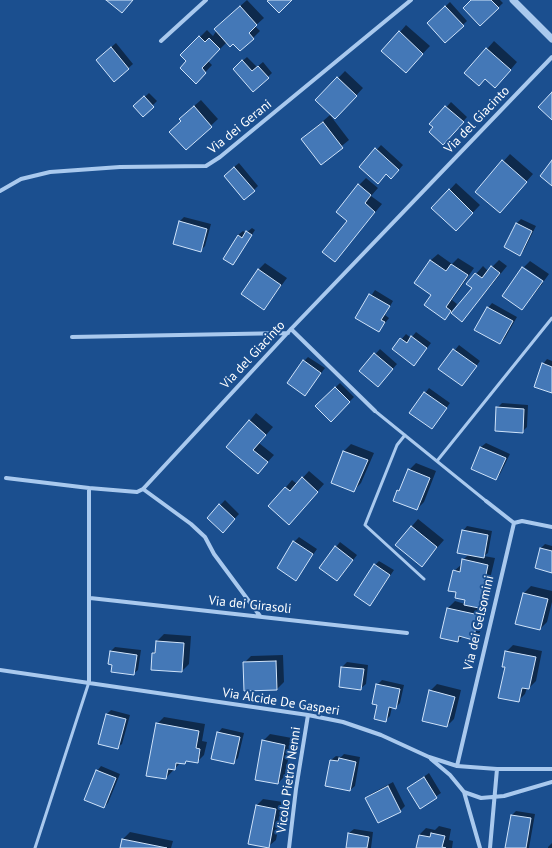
<!DOCTYPE html>
<style>
body{margin:0}
canvas{display:block;background:#1b4f8f}
</style>
<canvas width="552" height="848"></canvas>
<script>
const ctx = document.querySelector('canvas').getContext('2d');
ctx.lineJoin = 'round';
function fillPath(path, color) {
  ctx.fillStyle = color;
  ctx.fill(path, 'evenodd');
}
function toPath(rows) {
  const path = new Path2D();
  for (const r of rows) {
    path.moveTo(r[0], r[1]);
    for (let i = 2; i < r.length; i += 2) path.lineTo(r[i], r[i + 1]);
  }
  return path;
}
function strokePath(path, color, width, dash) {
  ctx.strokeStyle = color;
  ctx.lineWidth = width;
  ctx.lineCap = dash ? 'butt' : 'round';
  ctx.setLineDash(dash || []);
  ctx.stroke(path);
}
function drawText(font, color, halo, rows, align = 'center') {
  ctx.font = font + ' "PT Sans",sans-serif';
  ctx.lineWidth = 4;
  ctx.setLineDash([]);
  ctx.textBaseline = 'middle';
  ctx.strokeStyle = halo;
  ctx.fillStyle = color;
  for (const [text, x, y, turn = 0] of rows) {
    ctx.save();
    ctx.translate(x, y);
    ctx.rotate((+turn || 0) * Math.PI / 180);
    ctx.textAlign = isNaN(turn) ? turn : align;
    if (halo) ctx.strokeText(text, 0, 0);
    ctx.fillText(text, 0, 0);
    ctx.restore();
  }
}
fillPath(toPath([
 [247,0,264,18,255,26,260,31,253,38,233,43,227,42,208,61,212,65,196,82,188,61,182,55,207,30,213,36,222,22],
 [473,0,500,0,503,3,480,25],
 [450,2,467,21,445,42,433,18],
 [406,25,430,46,412,65,400,32],
 [494,41,517,62,502,80,466,73],
 [116,43,133,64,114,81,102,55],
 [247,57,257,67,263,62,272,73,253,91,238,65],
 [345,71,363,88,342,111,317,100],
 [149,93,157,101,143,115,135,106],
 [201,100,218,119,186,149,187,112],
 [451,102,467,117,448,139,431,124],
 [330,115,349,140,321,163,302,139],
 [381,145,403,165,396,173,386,173,361,167],
 [510,154,533,174,506,205,476,192],
 [239,163,258,186,254,190,229,171],
 [366,178,378,188,371,196,382,204,335,261,359,185],
 [456,183,480,205,463,223,433,208],
 [184,217,211,224,205,246,200,251,180,221],
 [521,219,536,226,524,250,520,254,505,247,517,223],
 [252,228,255,230,233,264,238,235,243,231,246,233],
 [438,254,452,264,458,258,474,268,452,300,457,304,452,311,454,312,473,288,468,283,483,266,488,271,499,260,507,266,462,321,451,312,445,318,432,294,431,260],
 [530,261,549,274,544,281,524,267],
 [265,263,287,278,264,309,258,270],
 [523,269,543,283,522,309],
 [375,290,393,301,385,315,389,318,379,331,356,318],
 [492,303,517,317,505,338,500,343,488,308],
 [416,332,431,343,418,360,393,349,406,334,411,338],
 [459,345,480,361,462,385,440,369],
 [380,349,397,364,382,381,360,371],
 [308,357,325,368,305,394,304,361],
 [547,359,552,361,552,392,543,364],
 [340,383,354,397,331,420,316,406],
 [429,388,450,403,436,423,411,412],
 [502,403,528,405,527,427,522,432,497,408],
 [256,413,273,427,259,443,274,455,265,465,228,447],
 [486,443,510,454,500,474,496,479,472,468,481,447],
 [351,444,374,453,361,483,354,490,344,451],
 [416,463,436,471,424,502,417,509,398,491,402,486,409,470],
 [309,471,324,484,296,516,270,506,292,480,297,484],
 [225,500,239,514,227,527,208,518],
 [418,519,444,540,422,565,396,545],
 [467,526,492,531,488,553,484,556,495,558,485,600,479,607,485,609,480,632,473,639,463,636,458,641,441,637,448,608,455,601,465,604,466,600,457,592,454,571,462,564,463,560,469,554,463,531],
 [299,537,317,549,296,579,294,542],
 [340,542,357,555,341,576,320,567],
 [545,544,552,546,552,572,541,548],
 [379,561,394,570,370,605,375,565],
 [531,586,552,591,552,602,547,622,540,629,516,623,524,593],
 [164,634,191,636,189,664,182,671,153,653,156,650,157,641],
 [513,645,542,651,536,681,529,688,527,688,525,694,518,701,506,667,506,652],
 [115,647,141,650,138,670,133,674,114,664,111,651],
 [283,655,284,682,277,689,244,663,251,656],
 [347,662,368,665,366,684,361,688,340,686,342,667],
 [382,680,404,685,400,703,395,708,392,707,390,716,386,720,378,704,377,685],
 [437,684,461,690,454,719,447,726,430,691],
 [111,710,130,715,122,744,117,748,107,714],
 [164,717,205,724,202,741,207,742,204,755,197,762,188,760,185,763,181,762,166,778,157,724],
 [222,728,244,733,238,758,234,762,218,733],
 [270,734,292,738,285,776,278,783,263,741],
 [344,754,360,757,355,786,350,790,331,760,336,756,341,757],
 [101,766,120,774,108,803,104,807,97,771],
 [429,773,441,793,420,807,408,788],
 [393,782,405,806,400,811,378,822,366,798,371,794],
 [263,799,283,802,276,840,269,846,256,806],
 [516,811,535,814,529,848,506,848,512,815],
 [439,826,451,829,449,840,453,841,452,848,417,848,419,835,426,828,435,830],
 [354,829,373,832,371,848,347,848,349,833],
 [130,832,173,841,171,848,121,848,123,839],
 [552,843,552,848,548,848,548,847]
]), '#0007');
const building = toPath([
 [106,0,133,0,122,13,106,0],
 [269,0,292,0,279,13,267,1,269,0],
 [471,0,491,0,499,8,480,26,463,8,471,0],
 [240,6,257,25,249,33,254,39,240,51,233,44,230,47,214,29,240,6],
 [445,6,464,26,445,43,427,23,445,6],
 [399,31,423,54,406,73,381,51,399,31],
 [199,36,205,42,209,38,220,49,202,68,206,73,196,84,180,68,186,61,180,55,199,36],
 [111,47,129,69,114,82,96,60,111,47],
 [486,48,511,70,495,88,485,79,479,86,464,73,486,48],
 [242,60,252,71,258,66,269,78,253,92,233,69,242,60],
 [337,77,357,96,335,119,315,100,337,77],
 [552,92,552,120,538,107,552,92],
 [144,96,154,107,143,117,133,106,144,96],
 [194,106,212,127,186,150,169,132,181,121,179,119,194,106],
 [445,106,464,122,443,145,429,132,433,127,429,124,445,106],
 [323,122,343,148,321,165,301,139,323,122],
 [375,148,399,170,391,179,386,174,378,184,359,167,375,148],
 [502,160,527,182,500,213,475,192,502,160],
 [552,160,552,186,540,176,552,160],
 [234,167,255,191,244,200,224,176,234,167],
 [358,184,371,195,365,203,375,212,335,262,322,252,347,221,336,212,358,184],
 [449,189,473,213,456,231,431,208,449,189],
 [179,221,207,229,201,252,173,244,179,221],
 [516,223,532,231,520,256,504,247,516,223],
 [246,231,252,235,233,265,223,259,238,235,242,238,246,231],
 [430,260,446,271,451,264,468,275,446,307,451,311,445,320,424,305,431,295,414,283,430,260],
 [491,266,500,273,462,322,451,313,472,288,466,284,475,273,482,278,491,266],
 [522,267,543,281,522,310,502,296,522,267],
 [258,269,281,285,264,310,241,294,258,269],
 [369,294,390,306,381,320,385,322,379,332,355,318,369,294],
 [487,307,513,321,500,344,474,330,487,307],
 [411,336,427,348,414,366,392,349,400,338,407,343,411,336],
 [453,349,477,366,462,386,438,369,453,349],
 [374,353,393,369,378,387,359,371,374,353],
 [303,360,321,373,305,396,287,383,303,360],
 [542,363,552,367,552,393,534,387,542,363],
 [335,387,350,402,331,422,315,406,335,387],
 [424,392,447,408,432,429,409,413,424,392],
 [496,407,524,409,523,433,495,431,496,407],
 [249,420,266,435,253,450,268,462,258,474,226,447,249,420],
 [480,447,506,458,496,480,471,469,480,447],
 [343,451,368,460,354,492,331,483,343,451],
 [408,469,430,478,417,510,393,501,397,490,399,491,408,469],
 [302,477,318,492,289,525,268,506,285,487,290,491,302,477],
 [219,504,235,519,223,533,207,518,219,504],
 [411,526,437,547,422,567,395,545,411,526],
 [462,530,488,535,484,558,457,553,462,530],
 [293,541,313,554,296,581,277,568,293,541],
 [335,546,353,560,337,581,319,568,335,546],
 [540,548,552,551,552,573,535,568,540,548],
 [462,559,488,565,479,608,464,605,465,600,455,598,456,592,448,591,453,570,460,572,462,559],
 [374,564,390,575,370,606,354,595,374,564],
 [523,593,548,599,540,630,515,624,523,593],
 [447,608,479,615,473,640,459,636,458,642,440,638,447,608],
 [156,641,184,643,182,672,151,670,152,653,155,653,156,641],
 [110,651,137,655,134,675,111,672,112,665,108,664,110,651],
 [505,651,536,657,529,689,522,688,519,702,498,698,505,667,502,667,505,651],
 [276,661,277,690,244,691,243,662,276,661],
 [341,667,364,669,361,690,339,687,341,667],
 [376,684,400,689,396,709,389,707,386,722,374,719,377,705,372,704,376,684],
 [429,690,455,697,447,727,422,721,429,690],
 [106,714,126,719,118,749,98,744,106,714],
 [156,723,199,731,196,748,200,749,198,763,186,761,185,764,176,763,175,770,168,769,166,779,146,776,156,723],
 [217,732,240,737,234,764,211,759,217,732],
 [262,740,285,745,278,784,255,780,262,740],
 [339,758,356,762,350,791,325,786,330,760,338,761,339,758],
 [96,770,116,778,104,808,84,800,96,770],
 [424,777,437,798,420,809,407,788,424,777],
 [388,786,401,812,378,823,365,798,388,786],
 [256,805,276,809,269,848,248,844,256,805],
 [511,815,531,818,526,848,505,848,511,815],
 [348,833,369,837,367,848,346,848,348,833],
 [431,833,445,836,442,847,446,848,416,848,419,835,430,837,431,833],
 [122,839,167,848,120,848,122,839]
]);
fillPath(building, '#4478b7');
strokePath(building, '#cfe3fa', 1);
strokePath(toPath([
 [375,411,486,501],
 [405,435,397,445,365,525,424,579],
 [437,461,552,318],
 [35,848,89,682]
]), '#a9c9ee', 3);
strokePath(toPath([
 [161,41,206,0],
 [0,191,21,179,50,172,120,167,206,166,220,157,411,0],
 [291,329,375,411],
 [72,337,288,333],
 [6,478,89,488],
 [143,489,191,524,205,537,214,554,260,616],
 [486,501,514,523],
 [90,598,407,633],
 [0,670,308,715,343,722,381,735,429,757,457,766,497,769,552,769],
 [89,682,89,488,137,492,143,489,291,329,552,57],
 [431,759,450,775,464,792,480,848],
 [457,766,514,523,522,521,552,527],
 [464,792,481,798,504,796,552,782],
 [289,848,296,789,308,715],
 [490,848,497,769]
]), '#a9c9ee', 4);
strokePath(toPath([
 [513,0,552,39]
]), '#a9c9ee', 7);
drawText('13px', '#fff', '#1b4f8f', [
 ["Via del Giacinto",477,120,-46],
 ["Via dei Gerani",240,127,-39],
 ["Via del Giacinto",253,355,-47],
 ["Via dei Girasoli",250,605,6],
 ["Via dei Gelsomini",479,623,-77],
 ["Via Alcide De Gasperi",281,702,9],
 ["Vicolo Pietro Nenni",289,780,-82]
]);
</script>
